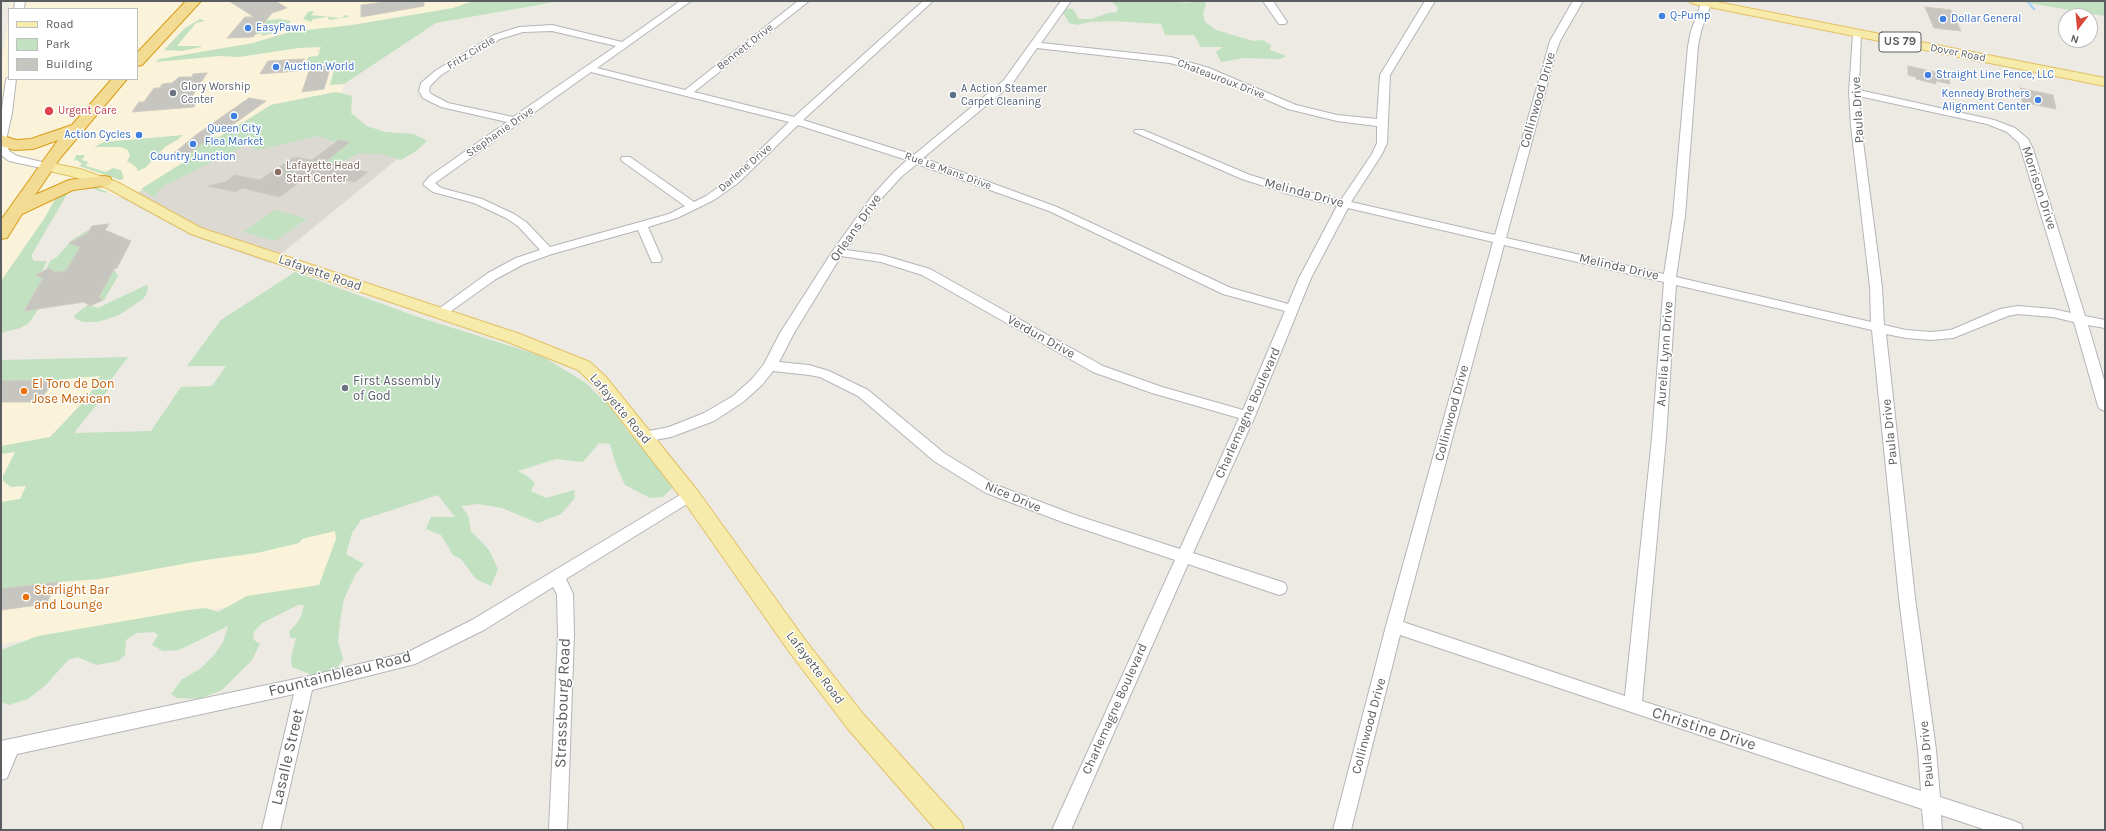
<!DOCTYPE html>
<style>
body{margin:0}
#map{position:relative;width:2106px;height:831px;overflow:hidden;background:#eceae2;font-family:Karla,sans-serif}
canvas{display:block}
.frame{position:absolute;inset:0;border:2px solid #5b5e61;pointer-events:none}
.legend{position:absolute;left:8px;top:8px;width:130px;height:72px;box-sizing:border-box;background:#fff;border:1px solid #bdbfc0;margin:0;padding:5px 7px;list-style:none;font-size:12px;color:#5b5e61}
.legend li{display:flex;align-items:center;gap:8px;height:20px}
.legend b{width:20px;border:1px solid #bdbfc0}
.north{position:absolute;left:2058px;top:8px;width:40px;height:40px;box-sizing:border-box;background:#fff;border:1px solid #bdbfc0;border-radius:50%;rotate:196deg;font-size:11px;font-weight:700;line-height:16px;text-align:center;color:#5b5e61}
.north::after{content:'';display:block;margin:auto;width:14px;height:18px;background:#d8493c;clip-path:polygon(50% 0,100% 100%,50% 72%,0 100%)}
</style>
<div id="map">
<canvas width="2106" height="831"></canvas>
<div class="frame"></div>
<ul class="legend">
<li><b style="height:5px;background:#f7ebac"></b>Road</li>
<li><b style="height:11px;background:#c1e1c1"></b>Park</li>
<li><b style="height:11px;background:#c7c5bf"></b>Building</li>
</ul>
<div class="north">N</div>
</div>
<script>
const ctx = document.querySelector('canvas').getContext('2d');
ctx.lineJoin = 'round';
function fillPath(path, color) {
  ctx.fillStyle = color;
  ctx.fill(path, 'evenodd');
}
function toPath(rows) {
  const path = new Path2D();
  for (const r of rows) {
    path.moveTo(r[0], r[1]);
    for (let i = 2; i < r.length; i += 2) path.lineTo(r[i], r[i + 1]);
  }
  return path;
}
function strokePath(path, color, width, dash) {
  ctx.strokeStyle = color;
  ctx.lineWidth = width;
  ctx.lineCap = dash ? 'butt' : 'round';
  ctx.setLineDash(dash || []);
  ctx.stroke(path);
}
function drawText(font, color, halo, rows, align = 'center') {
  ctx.font = font + ' Karla,sans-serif';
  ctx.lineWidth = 3;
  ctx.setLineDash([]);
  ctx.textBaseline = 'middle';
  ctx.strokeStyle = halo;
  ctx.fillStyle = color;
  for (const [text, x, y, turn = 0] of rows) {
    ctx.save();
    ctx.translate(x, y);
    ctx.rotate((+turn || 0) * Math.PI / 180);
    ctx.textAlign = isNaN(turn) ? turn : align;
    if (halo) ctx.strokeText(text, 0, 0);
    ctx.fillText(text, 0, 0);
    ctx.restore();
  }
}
fillPath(toPath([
 [11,1,561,1,436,23,344,84,341,93,336,92,271,105,152,188,120,197,92,186,80,185,54,201,44,219,1,281,1,66,9,15,9,79,137,79,137,9,10,9],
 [110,371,22,500,1,503,1,373],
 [352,522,338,589,1,644,1,586]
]), '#faf3d9');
fillPath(toPath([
 [336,92,341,93,338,110,401,156,270,263,192,236,120,197,152,188,271,105]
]), '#dbd9d1');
fillPath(toPath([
 [473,1,561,1,436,23,344,84,330,85,336,62,305,66,308,57,318,56,320,51,314,52,320,50,321,47,299,48,239,57,220,56,156,62,159,59,253,43,290,32,352,25,453,8],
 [1111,1,1178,1,1184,3,1203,1,1206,3,1203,13,1205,22,1216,30,1253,41,1263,40,1271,45,1270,50,1286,56,1281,59,1244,58,1221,62,1216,52,1223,47,1201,47,1194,35,1165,35,1161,24,1112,21,1090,22,1077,25,1069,23,1062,11,1063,8,1073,9,1079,19,1092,19,1108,13,1117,12,1118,8],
 [2017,1,2105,1,2105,16],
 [312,11,314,12,311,15,341,18,346,15,349,16,348,17,329,20,328,17,313,19,311,22,303,19,308,12],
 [200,19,205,21,196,23,177,46,201,46,201,47,182,51,164,50,185,28],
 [281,19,291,21,283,29,278,32,261,36,263,33,255,35,267,20],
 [336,92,352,96,351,113,367,126,385,132,414,134,427,141,416,151,401,160,381,154,359,153,331,168,322,160,341,144,318,136,257,150,246,145,165,185,157,192,156,198,141,189,187,160,189,154,211,136,219,137,271,105],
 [183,135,177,140,165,147,145,168,138,171,136,167,127,161,130,156,128,150,120,147,94,147,104,142],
 [76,155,85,155,82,160,88,162,86,166,106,172,113,168,121,170,124,179,120,180,79,166,82,164,77,160,74,161],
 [80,185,92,186,108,192,105,193,89,187,70,189,31,256,34,261,47,261,42,271,37,274,43,278,24,310,39,308,29,323,20,328,1,333,1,281,44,219,54,201,60,194,69,189,68,188],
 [275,210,307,219,275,241,243,232],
 [100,223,88,233,71,242,80,247,71,263,100,259,95,267,55,272,49,268,46,270,50,261,57,257,72,240],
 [114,269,118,276,104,300,99,297],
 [295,272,415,316,542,356,586,383,611,408,627,430,666,473,672,488,663,497,650,498,625,485,616,465,610,444,599,443,583,462,556,459,518,471,527,476,535,483,531,491,546,498,574,490,575,498,561,514,538,523,502,508,478,504,461,506,468,515,471,531,489,550,498,569,491,586,476,579,461,559,453,555,441,535,426,529,431,517,455,517,438,495,361,520,352,533,346,554,364,564,355,575,344,599,341,615,338,641,343,659,338,667,317,677,292,667,291,658,296,638,291,638,289,632,298,622,302,614,304,605,298,605,262,623,253,633,254,640,260,644,252,660,222,690,199,699,177,698,171,694,182,679,200,669,215,654,223,642,228,626,179,650,163,651,152,645,158,635,154,632,137,633,126,640,125,655,118,661,96,665,78,657,68,660,46,685,28,699,9,705,1,702,1,650,38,636,188,610,206,608,218,612,247,596,319,585,336,539,335,531,302,539,299,543,257,553,205,560,100,579,58,582,1,589,1,502,20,499,26,486,11,487,3,481,3,476,15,452,1,454,1,446,50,437,88,397,100,376,56,380,1,381,1,360,128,357,104,389,109,389,74,433,151,431,181,387,212,386,226,366,187,366,221,320],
 [146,285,148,287,147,293,143,299,119,315,98,322,83,322,76,319,74,316,78,312,88,305,98,308]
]), '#c1e1c1');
strokePath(toPath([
 [2027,1,2034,9]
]), '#a8d4f6', 2.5);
const building = toPath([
 [229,1,275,1,287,8,272,13,253,37,227,38,245,17,254,17,229,1],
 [392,1,424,1,424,6,361,17,361,5,392,1],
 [1925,7,1951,10,1961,31,1934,28,1925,7],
 [304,59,298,71,260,74,268,61,304,59],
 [331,65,324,89,302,92,310,68,331,65],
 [1908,66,1949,75,1950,84,1936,81,1936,84,1916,79,1916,77,1908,75,1908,66],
 [207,73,191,98,200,97,194,107,132,112,139,102,144,102,154,88,160,88,162,84,172,83,179,77,192,77,193,74,207,73],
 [2020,88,2053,95,2056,109,2022,102,2020,88],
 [249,98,266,101,224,131,219,130,189,154,174,153,196,135,249,98],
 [339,140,350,142,324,163,368,172,355,182,313,173,279,197,242,188,236,192,207,186,225,182,235,175,260,180,294,157,312,160,339,140],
 [109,224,105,230,131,241,117,268,114,269,99,297,103,300,90,306,84,302,24,311,43,278,36,275,49,268,55,272,66,271,80,247,69,243,88,233,92,226,109,224],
 [56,380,38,402,1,402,1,381,56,380],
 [58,582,46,604,1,610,1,589,58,582]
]);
fillPath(building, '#c7c5bf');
strokePath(building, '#d0cbc1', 1);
const minor = toPath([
 [15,1,25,1,24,9,14,9,15,1],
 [680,1,691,1,597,68,685,90,798,1,809,1,694,92,794,117,923,1,933,1,803,120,914,155,1004,80,1061,1,1071,1,1041,43,1171,57,1209,68,1296,105,1337,115,1377,119,1380,75,1425,1,1435,1,1390,75,1387,143,1382,154,1351,202,1495,235,1550,41,1573,1,1583,1,1560,41,1555,55,1506,238,1664,274,1673,216,1688,46,1691,31,1702,1,1712,1,1701,31,1698,46,1685,216,1676,277,1871,322,1870,287,1851,126,1849,92,1853,34,1855,32,1861,32,1859,90,1994,120,2015,128,2028,139,2033,149,2085,316,2105,320,2105,328,2088,325,2105,383,2105,411,2100,409,2098,406,2074,322,2053,317,2018,314,2008,316,1953,338,1931,340,1906,338,1886,334,1915,598,1936,750,1940,797,2014,821,2021,824,2023,830,1986,830,1941,815,1942,830,1924,830,1922,809,1400,635,1351,830,1333,830,1386,626,1493,242,1348,208,1311,278,1255,416,1193,553,1285,583,1287,588,1285,593,1279,595,1188,564,1071,830,1052,830,1175,560,1065,523,986,493,934,461,858,396,820,377,809,375,773,371,762,385,743,402,714,421,671,437,644,442,639,441,637,437,639,433,669,427,704,413,733,396,752,379,764,364,780,333,832,252,872,196,894,172,907,160,798,125,738,183,714,200,677,218,648,227,662,259,660,262,652,262,638,230,552,254,524,264,496,279,444,316,439,317,433,313,488,273,516,258,540,250,518,226,506,218,474,203,433,192,425,186,423,184,430,176,507,122,441,107,423,98,419,91,421,83,435,71,494,35,519,27,552,25,622,42,680,1],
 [552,31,616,46,513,117,448,103,431,94,429,91,430,86,441,75,500,39,523,32,552,31],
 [1037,48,1170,63,1203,72,1288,109,1337,121,1377,126,1377,143,1372,154,1341,200,1296,189,1250,175,1143,130,1135,130,1134,132,1242,179,1289,194,1337,206,1299,278,1288,304,1231,288,1057,207,923,158,1012,84,1037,48],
 [591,72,789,122,730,179,706,196,694,202,630,157,622,157,621,159,622,161,685,206,669,214,550,247,526,222,514,214,482,199,441,188,435,183,591,72],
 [1859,96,1987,124,2007,132,2019,143,2071,313,2053,309,2018,306,2000,309,1951,330,1931,332,1906,330,1884,325,1882,287,1861,126,1859,96],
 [917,164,1049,211,1223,294,1285,311,1243,410,1162,387,1103,366,930,269,882,255,846,250,880,200,902,176,917,164],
 [1504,245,1664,282,1652,438,1625,696,1403,622,1504,245],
 [841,256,881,262,922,275,1093,372,1152,393,1239,418,1180,549,1075,515,996,485,944,453,868,390,829,371,809,365,779,362,794,333,841,256],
 [1676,285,1872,330,1899,598,1918,750,1921,791,1642,701,1666,438,1676,285],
 [1263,1,1273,1,1287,22,1285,24,1279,24,1263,1],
 [9,77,9,79,16,79,12,113,6,140,9,151,17,156,50,164,52,166,50,168,46,169,9,161,1,155,1,117,6,79,9,77],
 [690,489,695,491,697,495,695,499,566,579,573,594,574,634,567,830,549,830,558,634,557,594,553,587,484,630,415,664,312,690,280,830,262,830,294,694,17,754,7,778,1,780,1,741,305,677,406,653,472,620,690,489]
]);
const major = toPath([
 [1688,1,1712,1,2105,78,2105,86,1694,4,1688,1],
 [46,162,80,169,117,182,201,228,520,334,590,362,606,377,697,490,806,641,864,715,961,822,964,830,936,830,848,729,790,653,683,500,594,385,578,370,508,342,191,234,107,188,71,176,41,169,39,166,41,163,46,162]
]);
const highway = toPath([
 [186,1,201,1,142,65,137,66,137,53,186,1],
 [112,79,127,79,61,157,35,195,69,180,104,176,110,177,112,181,110,185,73,190,22,214,7,238,1,239,1,220,58,140,33,149,14,150,1,146,1,135,16,140,31,139,72,125,112,79]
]);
strokePath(minor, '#b3b5b8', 2);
strokePath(major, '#e3c064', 2);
strokePath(highway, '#d89d16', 2);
fillPath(minor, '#fff');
fillPath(major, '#f7ebac');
fillPath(highway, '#f2db93');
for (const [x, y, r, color] of [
 [1662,16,4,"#3f7fe0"],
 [1943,19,4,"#3f7fe0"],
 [248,28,4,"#3f7fe0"],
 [276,67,4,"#3f7fe0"],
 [1928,75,4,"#3f7fe0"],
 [173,93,4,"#6b7280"],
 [953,95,4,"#5c6f8a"],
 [2038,100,4,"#3f7fe0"],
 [49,111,5,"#e0444e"],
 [234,116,4,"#3f7fe0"],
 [139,135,4,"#3f7fe0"],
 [193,144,4,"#3f7fe0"],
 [278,172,4,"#8d6e63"],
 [345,388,4,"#6b7280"],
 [24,391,4,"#e8710a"],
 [26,597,4,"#e8710a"]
]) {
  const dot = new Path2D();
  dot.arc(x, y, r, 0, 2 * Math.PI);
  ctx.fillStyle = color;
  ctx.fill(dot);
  strokePath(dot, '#fff', 1.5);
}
drawText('11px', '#366cbe', '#fff', [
 ["Q-Pump",1670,16],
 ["Dollar General",1951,19],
 ["EasyPawn",256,28],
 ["Auction World",284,67],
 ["Straight Line Fence, LLC",1936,75],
 ["Kennedy Brothers",2030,94,"right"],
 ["Alignment Center",2030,107,"right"],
 ["Queen City",234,129,"center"],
 ["Flea Market",234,142,"center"],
 ["Action Cycles",131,135,"right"],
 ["Country Junction",193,157,"center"]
], 'left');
drawText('11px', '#5b5e61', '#fff', [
 ["Bennett Drive",745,47,-38],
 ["Fritz Circle",471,53,-31],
 ["Dover Road",1958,53,11],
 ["Chateauroux Drive",1221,79,21],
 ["Stephanie Drive",500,132,-35],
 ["Darlene Drive",745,168,-41],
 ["Rue Le Mans Drive",948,171,20]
]);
drawText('11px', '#5b616d', '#fff', [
 ["Glory Worship",181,87],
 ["Center",181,100]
], 'left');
drawText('11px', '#4e5e75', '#fff', [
 ["A Action Steamer",961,89],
 ["Carpet Cleaning",961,102]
], 'left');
drawText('11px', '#be3a42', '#fff', [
 ["Urgent Care",58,111]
], 'left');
drawText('11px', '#785e54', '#fff', [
 ["Lafayette Head",286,166],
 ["Start Center",286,179]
], 'left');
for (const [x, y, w] of [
 [1900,42,42]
]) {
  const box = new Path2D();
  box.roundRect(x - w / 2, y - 10, w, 20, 3);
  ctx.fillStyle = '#fff';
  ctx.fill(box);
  strokePath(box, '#5b5e61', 1);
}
drawText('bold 12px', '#5b5e61', null, [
 ["US 79",1900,42]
]);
drawText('13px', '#5b5e61', '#fff', [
 ["Collinwood Drive",1538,100,-74],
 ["Paula Drive",1858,110,-93],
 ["Morrison Drive",2039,188,72],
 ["Melinda Drive",1304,193,15],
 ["Orleans Drive",856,228,-55],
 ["Melinda Drive",1619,267,13],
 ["Lafayette Road",320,273,19],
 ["Verdun Drive",1041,337,29],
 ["Aurelia Lynn Drive",1665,354,-86],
 ["Lafayette Road",620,409,50],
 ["Charlemagne Boulevard",1248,413,-66],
 ["Collinwood Drive",1452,413,-75],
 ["Paula Drive",1890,432,-96],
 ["Nice Drive",1013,497,23],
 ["Lafayette Road",815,668,53],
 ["Charlemagne Boulevard",1115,709,-66],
 ["Collinwood Drive",1369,726,-75],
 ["Paula Drive",1927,754,-95]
]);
drawText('13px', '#5b616d', '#fff', [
 ["First Assembly",353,381],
 ["of God",353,396]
], 'left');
drawText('13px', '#c56008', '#fff', [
 ["El Toro de Don",32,384],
 ["Jose Mexican",32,399],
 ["Starlight Bar",34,590],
 ["and Lounge",34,605]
], 'left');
drawText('16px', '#5b5e61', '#fff', [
 ["Fountainbleau Road",340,674,-14],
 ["Strassbourg Road",563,703,-88],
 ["Christine Drive",1704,729,18],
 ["Lasalle Street",288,757,-77]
]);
</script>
